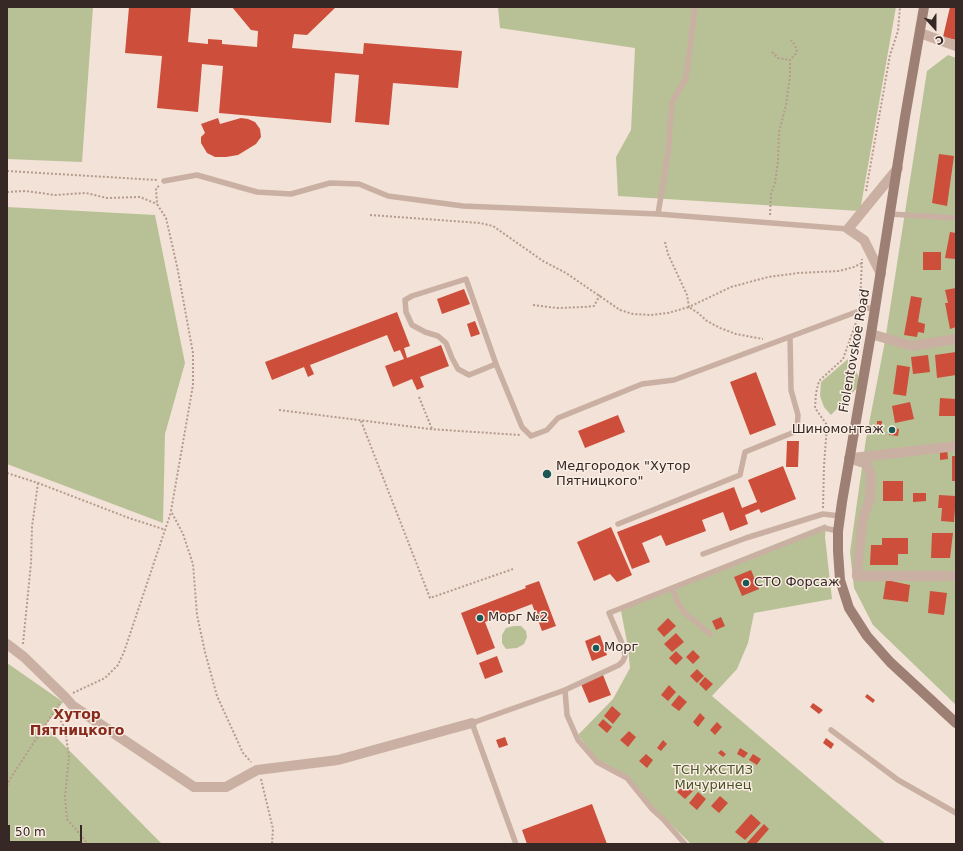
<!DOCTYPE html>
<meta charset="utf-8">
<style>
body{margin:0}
#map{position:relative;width:963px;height:851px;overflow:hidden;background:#f2e2d7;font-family:"DejaVu Sans",sans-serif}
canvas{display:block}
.frame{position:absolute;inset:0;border:8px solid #352825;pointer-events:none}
.north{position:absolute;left:915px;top:8px;width:40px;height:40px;-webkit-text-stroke:3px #faede3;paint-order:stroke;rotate:159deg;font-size:11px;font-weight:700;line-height:16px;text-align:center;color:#352825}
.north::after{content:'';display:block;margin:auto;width:14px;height:18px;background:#352825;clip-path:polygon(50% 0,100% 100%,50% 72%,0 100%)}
.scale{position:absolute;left:8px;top:825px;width:74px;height:18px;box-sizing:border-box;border:2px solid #352825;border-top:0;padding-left:5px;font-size:12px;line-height:14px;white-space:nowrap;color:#352825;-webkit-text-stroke:3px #faede3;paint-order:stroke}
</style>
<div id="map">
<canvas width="963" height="851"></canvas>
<div class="frame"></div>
<div class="north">С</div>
<div class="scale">50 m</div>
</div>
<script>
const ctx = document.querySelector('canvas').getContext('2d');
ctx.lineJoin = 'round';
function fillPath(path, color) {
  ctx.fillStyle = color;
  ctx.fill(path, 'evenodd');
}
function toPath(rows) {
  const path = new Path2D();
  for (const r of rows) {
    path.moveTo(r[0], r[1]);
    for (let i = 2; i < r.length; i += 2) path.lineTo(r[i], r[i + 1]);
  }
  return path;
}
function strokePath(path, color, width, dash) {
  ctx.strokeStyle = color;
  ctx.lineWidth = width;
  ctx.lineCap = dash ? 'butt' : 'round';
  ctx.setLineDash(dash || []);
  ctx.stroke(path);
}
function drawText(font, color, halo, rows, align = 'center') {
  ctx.font = font + ' "DejaVu Sans",sans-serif';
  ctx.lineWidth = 3;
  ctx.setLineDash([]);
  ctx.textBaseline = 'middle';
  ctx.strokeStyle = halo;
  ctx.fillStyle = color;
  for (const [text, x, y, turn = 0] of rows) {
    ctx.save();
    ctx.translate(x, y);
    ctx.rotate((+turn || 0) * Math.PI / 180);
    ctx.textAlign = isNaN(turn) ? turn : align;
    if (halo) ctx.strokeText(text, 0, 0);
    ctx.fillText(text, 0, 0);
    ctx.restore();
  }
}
fillPath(toPath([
 [7,7,93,7,82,162,7,159],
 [498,7,896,7,860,211,618,196,616,157,631,130,635,48,500,28],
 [948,55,956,58,956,705,873,625,854,588,850,552,866,439,885,341,927,71],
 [7,207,155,215,185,363,165,434,163,523,7,464],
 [848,359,858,375,859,386,831,415,824,407,820,396,821,382],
 [826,524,825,537,832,599,754,613,748,643,737,669,712,696,886,844,691,844,653,807,628,776,597,760,578,735,613,699,630,668,628,647,620,606],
 [514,626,521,626,526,631,527,637,524,644,517,648,506,649,502,643,502,635,506,628],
 [7,663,63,702,45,726,162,844,7,844]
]), '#b8c196');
fillPath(toPath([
 [129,7,191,7,188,42,208,44,208,39,222,40,222,44,257,47,258,31,251,30,232,7,336,7,307,35,294,34,292,48,363,54,364,43,462,51,458,88,393,83,389,125,355,122,359,75,335,73,331,123,219,113,223,66,202,64,198,112,157,108,162,56,125,53],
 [950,7,956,7,956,40,943,37],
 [218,118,220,124,241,118,248,119,255,122,260,129,261,137,256,144,238,155,226,157,215,157,207,153,201,143,201,137,205,133,201,124],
 [939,154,954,156,947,206,932,203],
 [950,232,956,233,956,259,945,258],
 [923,252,941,252,941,270,923,270],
 [956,288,956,327,950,329,945,303,948,303,945,290],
 [464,289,470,304,442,314,437,299],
 [911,296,922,298,918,322,925,324,924,333,918,332,917,337,904,335],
 [397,312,410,346,404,348,407,358,441,345,449,366,420,377,424,387,417,390,412,379,393,387,385,366,404,359,400,350,394,352,387,335,310,365,314,374,308,377,304,367,272,380,265,362],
 [475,321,480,334,471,337,467,324],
 [956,352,956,375,937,378,935,355],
 [928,355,930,372,913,374,911,357],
 [897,365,910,367,906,396,893,394],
 [756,372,776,425,750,435,730,382],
 [940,398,956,399,956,416,939,416],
 [910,402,914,419,895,423,892,406],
 [618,415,625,432,585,448,578,431],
 [877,421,882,421,881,430,877,430],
 [891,427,899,429,898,436,889,435],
 [787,441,799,441,798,467,786,467],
 [947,448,948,459,940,460,940,449],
 [952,456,956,456,956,481,952,481],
 [783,466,796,499,761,513,759,509,745,515,748,524,730,531,723,512,702,520,706,531,666,546,661,535,642,543,650,562,632,569,617,532,734,487,742,508,757,502,748,480],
 [883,481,903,481,903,501,883,501],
 [913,493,926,493,926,501,913,502],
 [939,495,956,496,954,522,941,521,942,508,938,508],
 [611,527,632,575,617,582,610,574,594,581,577,542],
 [932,533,953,533,950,558,931,558],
 [882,538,908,538,908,554,898,554,898,565,870,565,871,545,882,545],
 [751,570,759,589,742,596,734,577],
 [886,580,910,585,908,602,883,599],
 [539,581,556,626,542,631,532,604,485,622,495,648,477,655,461,613,526,588,525,586],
 [930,591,947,593,944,615,928,613],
 [721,617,725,626,716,630,712,621],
 [668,618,676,626,664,637,657,629],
 [676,633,684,642,672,652,664,644],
 [600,635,607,655,592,661,585,641],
 [693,650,700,657,693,664,686,657],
 [676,651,683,658,676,665,669,658],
 [497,656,503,672,485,679,479,663],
 [697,669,704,676,697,683,690,676],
 [603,675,611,695,589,703,581,684],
 [705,677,713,684,706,691,699,684],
 [669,685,676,692,668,701,661,695],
 [867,694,875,700,873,703,865,697],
 [679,695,687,702,679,711,671,705],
 [813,703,823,710,819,714,810,707],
 [612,706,621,714,613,724,604,716],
 [700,713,705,718,698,727,693,722],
 [603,719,612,727,607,733,598,725],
 [717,722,722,727,715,735,710,730],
 [629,731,636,737,628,747,620,740],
 [505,737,508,745,499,748,496,740],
 [826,738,834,744,831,749,823,743],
 [663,740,667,744,661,751,657,748],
 [740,748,748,753,744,758,737,754],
 [721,750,726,754,723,757,718,753],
 [646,754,653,760,647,768,639,761],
 [753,754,761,759,757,765,749,760],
 [687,782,695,789,685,799,677,792],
 [698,792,706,799,697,810,689,803],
 [720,796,728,803,719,813,711,806],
 [592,804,607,844,527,844,522,830],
 [751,814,761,823,745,840,735,832],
 [764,824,769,829,756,844,746,844]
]), '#cc4e3b');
strokePath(toPath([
 [772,52,778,58,790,60],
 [7,171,157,180],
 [159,186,156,188,157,204,166,218,177,266,193,353,193,385,171,511,183,534,193,564,197,615,205,652,217,696,243,753,251,762],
 [866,191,890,55,898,31,900,7],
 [7,192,26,191,55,195,86,193,107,198,140,197,157,204],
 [370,215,480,223,493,226,543,261,566,273,620,310,633,314,651,315,668,313,689,307,698,313,707,321,720,328,736,334,763,339],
 [770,215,771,194,775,183,778,161,779,132,786,105,790,76,790,60,797,52,795,45,791,40],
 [665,242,668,254,687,295,689,307,731,287,768,277,798,273,839,271,854,267,862,263],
 [860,304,862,259],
 [533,305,558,308,584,307,594,306,600,295],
 [419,397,432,429],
 [279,410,429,429,520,435],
 [361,421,430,598,513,569],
 [7,473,38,483,129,518,166,530],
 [823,508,824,466,827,425,815,408,816,393,819,381,843,359,857,320],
 [23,644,31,563,32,527,38,483],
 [73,693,105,678,118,665,124,652,171,512],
 [55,710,65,729,69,757,65,797,67,819,88,844],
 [261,779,273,829,272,844],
 [7,786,10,779,59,704]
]), '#b69a8d', 2, [2, 2]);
strokePath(toPath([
 [164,181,197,175,257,192,291,194,330,183,359,184,388,196,463,206,658,214,848,229],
 [658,214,668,153,672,102,686,78,695,7],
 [890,214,956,218],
 [496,364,466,279,412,296,405,300,406,312,412,325,425,332,438,336,446,343,452,358,458,369,469,375,496,364,522,427,531,436,547,430,558,418,642,384,674,380,859,311,868,308,875,309],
 [618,524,740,475,745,452,792,433,797,429,798,415,791,390,790,337],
 [703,554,746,538,823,514,840,516],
 [672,588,679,605,685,613,710,634],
 [565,690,567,715,578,740,597,762,627,778,652,809,663,819,685,844],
 [831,730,898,780,956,813],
 [516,844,472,723,565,690,619,665,623,661,625,656,624,648,609,613,824,528,838,531]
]), '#cab0a2', 5.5);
strokePath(toPath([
 [920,33,956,46],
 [881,274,864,240,848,229,898,168],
 [871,334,912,346,956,339],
 [849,458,867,464,871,475,870,498,862,522,857,576,956,576],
 [853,458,956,446],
 [7,644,24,657,65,697,73,706,194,787,226,787,257,770,338,760,472,723]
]), '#cab0a2', 10);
strokePath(toPath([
 [924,7,905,117,871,334,842,502,838,531,838,551,840,580,849,608,867,636,890,662,956,723]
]), '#9e7f74', 10);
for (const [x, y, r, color] of [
 [892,430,4,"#195855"],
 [547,474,5,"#195855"],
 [746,583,4,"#195855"],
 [480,618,4,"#195855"],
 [596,648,4,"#195855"]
]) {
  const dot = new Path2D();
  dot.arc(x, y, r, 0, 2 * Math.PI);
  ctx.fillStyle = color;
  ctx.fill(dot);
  strokePath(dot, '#faede3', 1.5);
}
drawText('13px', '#352825', '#faede3', [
 ["Fiolentovskoe Road",855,351,-80]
]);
drawText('13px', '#352825', '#faede3', [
 ["Шиномонтаж",884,430,"right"],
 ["Медгородок \"Хутор",556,467],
 ["Пятницкого\"",556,482],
 ["СТО Форсаж",754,583],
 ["Морг №2",488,618],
 ["Морг",604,648]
], 'left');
drawText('13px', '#495428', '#faede3', [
 ["ТСН ЖСТИЗ",713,771],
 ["Мичуринец",713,786]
]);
drawText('bold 14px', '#87291b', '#faede3', [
 ["Хутор",77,715],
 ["Пятницкого",77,731]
]);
</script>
